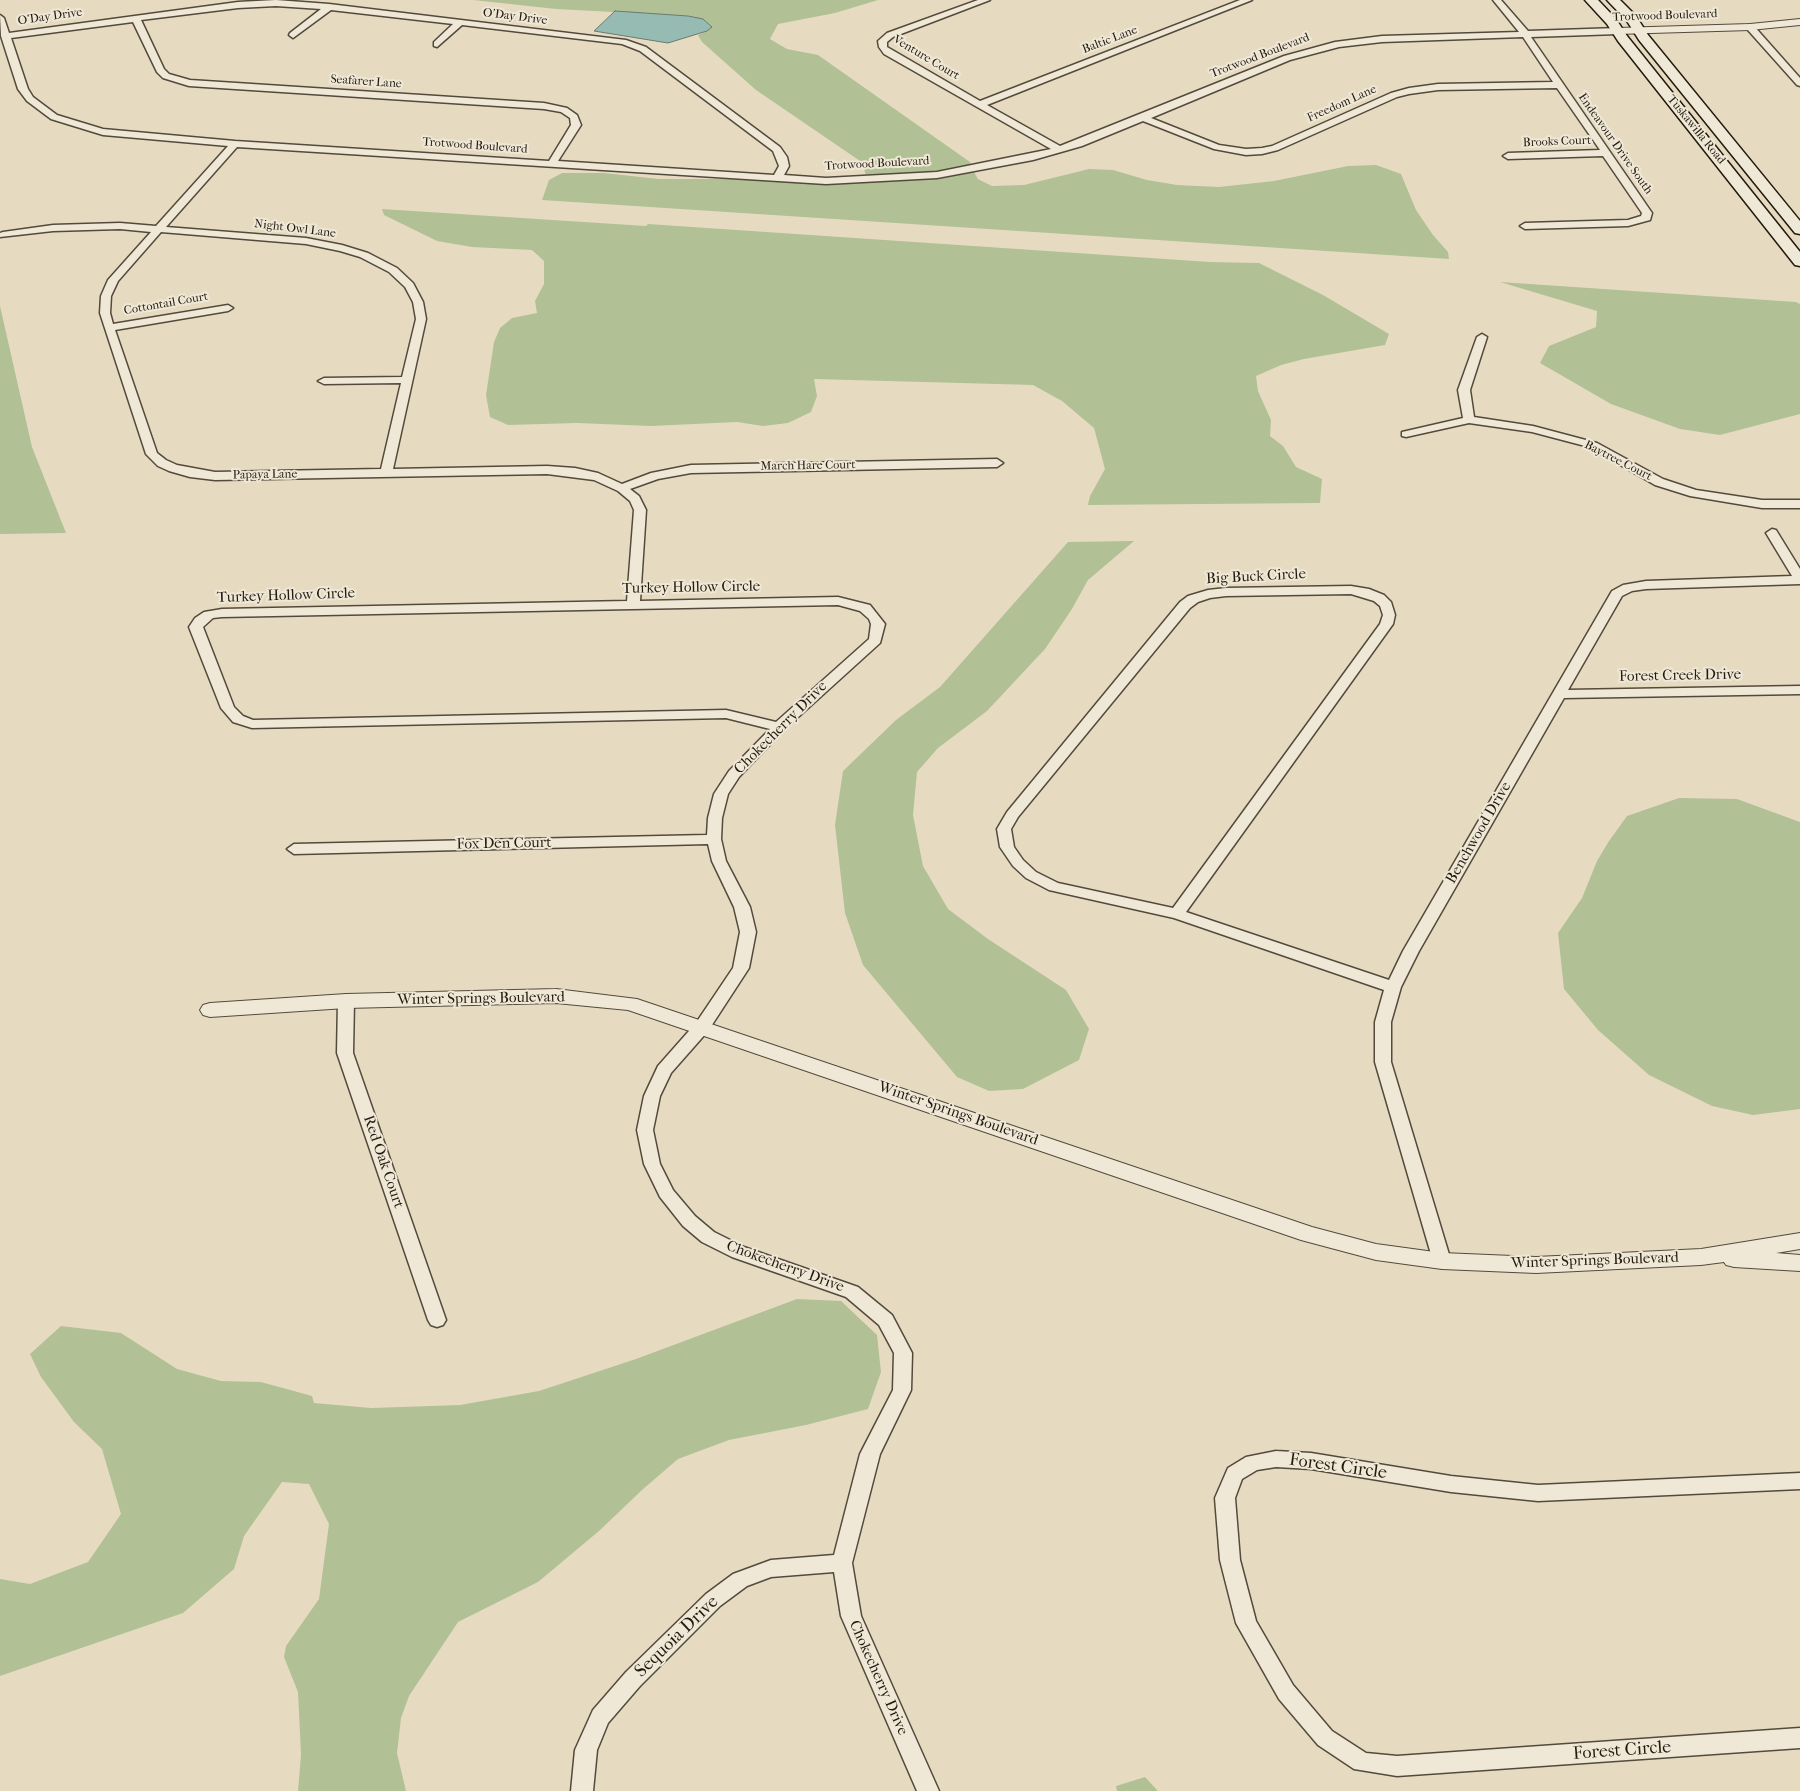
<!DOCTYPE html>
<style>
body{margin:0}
canvas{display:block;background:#e6dbc1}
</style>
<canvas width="1800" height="1791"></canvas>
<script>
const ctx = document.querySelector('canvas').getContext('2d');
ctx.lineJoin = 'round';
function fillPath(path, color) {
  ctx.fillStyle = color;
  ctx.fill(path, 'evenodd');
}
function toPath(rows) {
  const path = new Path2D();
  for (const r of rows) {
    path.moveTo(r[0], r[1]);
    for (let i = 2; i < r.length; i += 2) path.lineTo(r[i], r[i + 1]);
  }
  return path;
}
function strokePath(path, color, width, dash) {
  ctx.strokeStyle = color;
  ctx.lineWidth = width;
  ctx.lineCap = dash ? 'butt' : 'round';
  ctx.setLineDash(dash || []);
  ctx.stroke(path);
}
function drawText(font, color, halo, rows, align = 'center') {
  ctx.font = font + ' "IM FELL French Canon",serif';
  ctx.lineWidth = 4;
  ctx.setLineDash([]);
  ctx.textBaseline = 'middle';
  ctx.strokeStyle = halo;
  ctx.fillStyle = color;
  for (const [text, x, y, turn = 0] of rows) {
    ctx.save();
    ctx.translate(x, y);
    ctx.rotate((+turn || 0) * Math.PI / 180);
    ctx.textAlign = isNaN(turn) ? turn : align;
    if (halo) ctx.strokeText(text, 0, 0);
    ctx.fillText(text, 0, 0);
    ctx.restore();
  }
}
fillPath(toPath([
 [473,0,878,0,835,13,778,24,770,39,787,49,818,55,970,162,972,167,935,172,866,177,863,163,756,90,702,42,698,35,707,31,688,16,556,9],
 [1376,165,1401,174,1416,210,1433,235,1448,252,1449,259,542,200,549,180,562,173,604,173,659,179,732,179,827,184,885,181,974,172,978,179,992,186,1024,185,1089,169,1113,170,1147,180,1177,185,1219,187,1274,181,1348,166],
 [382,209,646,226,648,224,1210,262,1259,263,1323,295,1389,334,1385,345,1304,359,1281,365,1256,376,1258,391,1271,420,1270,436,1283,446,1296,467,1322,479,1320,503,1088,505,1090,496,1105,469,1094,428,1062,401,1033,385,814,379,817,396,811,412,788,423,763,426,737,422,651,426,577,423,508,425,490,417,486,395,494,342,500,328,512,318,537,313,535,301,544,284,544,261,532,250,472,247,437,241,384,215],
 [1500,282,1796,302,1800,304,1800,414,1720,435,1680,429,1611,404,1540,363,1549,346,1596,327,1597,311],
 [0,306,32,447,66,533,0,534],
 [1134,541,1088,580,1072,609,1045,649,987,711,938,748,917,772,913,815,923,866,948,909,988,939,1066,990,1089,1029,1079,1060,1023,1089,989,1091,957,1077,863,965,845,913,835,825,843,771,896,720,940,687,1068,542],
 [1679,798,1737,799,1800,822,1800,1109,1753,1115,1712,1106,1649,1075,1598,1030,1564,989,1558,933,1582,898,1597,861,1609,841,1627,816],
 [797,1299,841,1301,877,1335,881,1372,868,1409,806,1425,729,1440,678,1459,642,1490,599,1531,538,1582,458,1622,409,1696,401,1718,397,1753,406,1791,298,1791,301,1755,298,1692,284,1657,286,1646,319,1599,329,1524,309,1484,282,1482,244,1536,234,1569,183,1613,0,1676,0,1579,30,1584,88,1562,121,1514,102,1449,74,1422,41,1377,30,1354,61,1326,121,1333,177,1369,221,1381,261,1382,312,1396,314,1403,371,1408,460,1405,539,1391,636,1359],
 [1145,1777,1158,1791,1117,1791,1116,1786]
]), '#b2c195');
const water = toPath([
 [615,11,688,16,703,19,712,27,707,31,668,43,594,31,615,11]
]);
fillPath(water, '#96bbb2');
strokePath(water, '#687b70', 1);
const minor = toPath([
 [276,0,329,4,626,40,646,47,780,147,787,157,789,166,784,175,826,178,937,172,1051,149,884,54,879,47,878,41,887,33,978,0,990,0,893,37,887,42,887,47,980,101,1240,0,1252,0,987,105,1060,146,1284,56,1335,42,1382,36,1519,32,1493,0,1501,0,1528,31,1618,28,1622,31,1618,34,1531,37,1652,213,1650,220,1628,226,1525,229,1520,226,1525,223,1628,220,1641,216,1642,213,1603,156,1508,159,1503,156,1508,153,1600,150,1557,88,1438,90,1409,94,1397,97,1278,150,1262,154,1246,155,1214,149,1143,121,1082,146,1033,160,937,178,826,184,237,147,166,227,306,238,342,245,368,253,397,268,413,283,423,302,426,319,393,469,547,466,575,468,598,473,622,484,651,473,691,465,997,459,1003,463,997,467,691,473,658,479,630,489,639,496,646,510,640,601,838,597,870,605,885,624,880,643,784,730,739,777,728,794,722,818,721,839,726,861,750,907,756,932,749,968,708,1031,671,1073,660,1096,653,1130,660,1164,673,1190,695,1216,714,1232,744,1247,858,1287,892,1315,912,1353,911,1390,880,1454,852,1563,861,1616,939,1791,917,1791,841,1616,834,1572,771,1577,747,1586,720,1606,640,1686,608,1723,597,1750,593,1791,571,1791,575,1750,593,1710,626,1672,706,1594,733,1574,771,1560,834,1555,860,1454,893,1390,894,1353,879,1325,846,1297,732,1257,702,1242,683,1226,660,1197,644,1164,637,1130,644,1096,658,1066,696,1023,733,968,740,932,734,907,712,861,708,844,294,854,287,849,294,844,707,835,708,818,714,794,729,771,770,729,726,718,252,728,233,722,221,708,189,627,195,618,204,612,222,609,627,601,634,510,630,501,618,491,594,480,547,474,215,480,190,477,169,471,158,466,146,454,100,313,101,296,108,280,151,232,120,229,53,231,0,237,0,233,3,232,53,225,120,223,156,226,228,146,103,135,51,119,27,101,18,89,1,36,0,15,4,18,9,33,238,2,276,0],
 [276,6,321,9,290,33,289,35,293,38,331,10,453,24,434,42,434,46,437,47,462,25,622,44,640,51,773,151,779,166,774,175,558,161,581,125,577,115,567,108,544,103,190,80,169,74,164,69,141,20,238,8,276,6],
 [133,22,157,72,163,78,189,86,544,109,561,112,570,118,571,125,549,161,235,141,103,129,57,115,33,97,28,89,11,38,133,22],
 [1523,37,1553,82,1438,84,1409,88,1391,93,1272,146,1262,148,1246,149,1219,145,1151,118,1290,60,1339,47,1382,42,1523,37],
 [161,232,306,244,340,251,360,257,389,272,405,287,413,302,416,319,402,377,324,378,318,381,324,384,401,383,381,469,215,472,177,465,166,460,157,453,115,330,228,311,233,308,228,305,113,324,110,313,111,296,118,281,161,232],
 [838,605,860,611,869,619,871,624,869,639,776,722,726,710,253,720,243,716,234,707,203,627,213,618,222,617,838,605],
 [1747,25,1753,25,1800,78,1800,86,1797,85,1747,29,1747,25],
 [1482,334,1487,337,1470,390,1474,417,1533,426,1597,443,1663,479,1696,490,1762,500,1800,500,1800,508,1762,508,1690,496,1655,485,1589,447,1532,432,1469,423,1406,437,1402,436,1402,432,1463,418,1458,390,1477,337,1482,334],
 [1772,529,1776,530,1800,569,1800,584,1646,589,1632,591,1622,596,1568,690,1800,686,1800,694,1564,698,1419,951,1401,987,1391,1022,1391,1062,1451,1261,1448,1266,1442,1268,1436,1266,1433,1261,1375,1062,1375,1022,1384,990,1174,918,1049,890,1026,878,1013,866,1000,847,997,829,1007,812,1180,602,1188,596,1208,590,1226,588,1351,586,1369,589,1384,595,1391,602,1395,615,1393,624,1186,912,1389,980,1403,951,1612,591,1623,585,1646,581,1792,576,1766,533,1772,529],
 [1351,594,1374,601,1380,606,1383,615,1380,624,1173,908,1058,883,1036,872,1023,860,1014,847,1011,829,1018,817,1190,608,1198,602,1210,598,1226,596,1351,594],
 [346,996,352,997,354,1001,353,1053,446,1320,443,1325,437,1327,431,1325,428,1320,337,1053,338,1001,340,997,346,996],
 [1276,1451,1311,1453,1451,1476,1538,1485,1800,1473,1800,1489,1538,1501,1451,1492,1311,1469,1276,1467,1257,1470,1242,1479,1235,1498,1240,1560,1256,1621,1293,1685,1332,1731,1366,1753,1397,1756,1800,1728,1800,1748,1397,1776,1354,1769,1318,1745,1279,1699,1236,1623,1220,1560,1215,1498,1228,1468,1246,1457,1276,1451]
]);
const tertiary = toPath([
 [1800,19,1800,25,1750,30,1618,34,1613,31,1618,28,1750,24,1800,19],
 [556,989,637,999,1312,1227,1376,1244,1442,1253,1536,1257,1701,1249,1800,1233,1800,1249,1776,1253,1800,1255,1800,1271,1734,1267,1726,1265,1724,1262,1701,1265,1536,1273,1442,1269,1376,1260,1301,1240,628,1010,556,1003,346,1008,210,1017,203,1015,200,1010,203,1005,210,1003,346,994,556,989]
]);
const secondary = toPath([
 [1585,0,1598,0,1616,19,1627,36,1800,252,1800,266,1795,265,1618,41,1607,24,1585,0],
 [1607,0,1620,0,1636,16,1648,35,1800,221,1800,234,1795,233,1639,40,1627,21,1607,0]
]);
strokePath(minor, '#544a3b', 3);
strokePath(tertiary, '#544a3b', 2);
strokePath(secondary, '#231a0e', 3);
fillPath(minor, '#efe8d7');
fillPath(tertiary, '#efe8d7');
fillPath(secondary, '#efe8d7');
drawText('12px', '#231a0e', '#efe8d7', [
 ["Trotwood Boulevard",1665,16,-2],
 ["O'Day Drive",50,17,-8],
 ["O'Day Drive",515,17,7],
 ["Baltic Lane",1110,40,-21],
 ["Trotwood Boulevard",1260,56,-21],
 ["Venture Court",926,58,31],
 ["Seafarer Lane",366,82,4],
 ["Freedom Lane",1342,104,-24],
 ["Tuskawilla Road",1696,130,51],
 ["Brooks Court",1557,142,-2],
 ["Endeavour Drive South",1615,144,55],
 ["Trotwood Boulevard",475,146,4],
 ["Trotwood Boulevard",877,164,-3],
 ["Night Owl Lane",295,229,7],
 ["Cottontail Court",166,304,-10],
 ["Baytree Court",1618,461,27],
 ["March Hare Court",808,466,-1],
 ["Papaya Lane",265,475,-1]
]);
drawText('15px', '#231a0e', '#efe8d7', [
 ["Big Buck Circle",1256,577,-3],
 ["Turkey Hollow Circle",691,588,-1],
 ["Turkey Hollow Circle",286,596,-2],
 ["Forest Creek Drive",1680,676,-1],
 ["Chokecherry Drive",781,728,-45],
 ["Benchwood Drive",1479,833,-60],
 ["Fox Den Court",504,844,-1],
 ["Winter Springs Boulevard",481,999,-1],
 ["Winter Springs Boulevard",958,1114,19],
 ["Red Oak Court",383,1162,71],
 ["Winter Springs Boulevard",1595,1261,-2],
 ["Chokecherry Drive",785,1267,20],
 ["Chokecherry Drive",878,1678,66]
]);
drawText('18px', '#231a0e', '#efe8d7', [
 ["Forest Circle",1338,1467,8],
 ["Sequoia Drive",677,1637,-44],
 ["Forest Circle",1622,1751,-4]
]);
</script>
